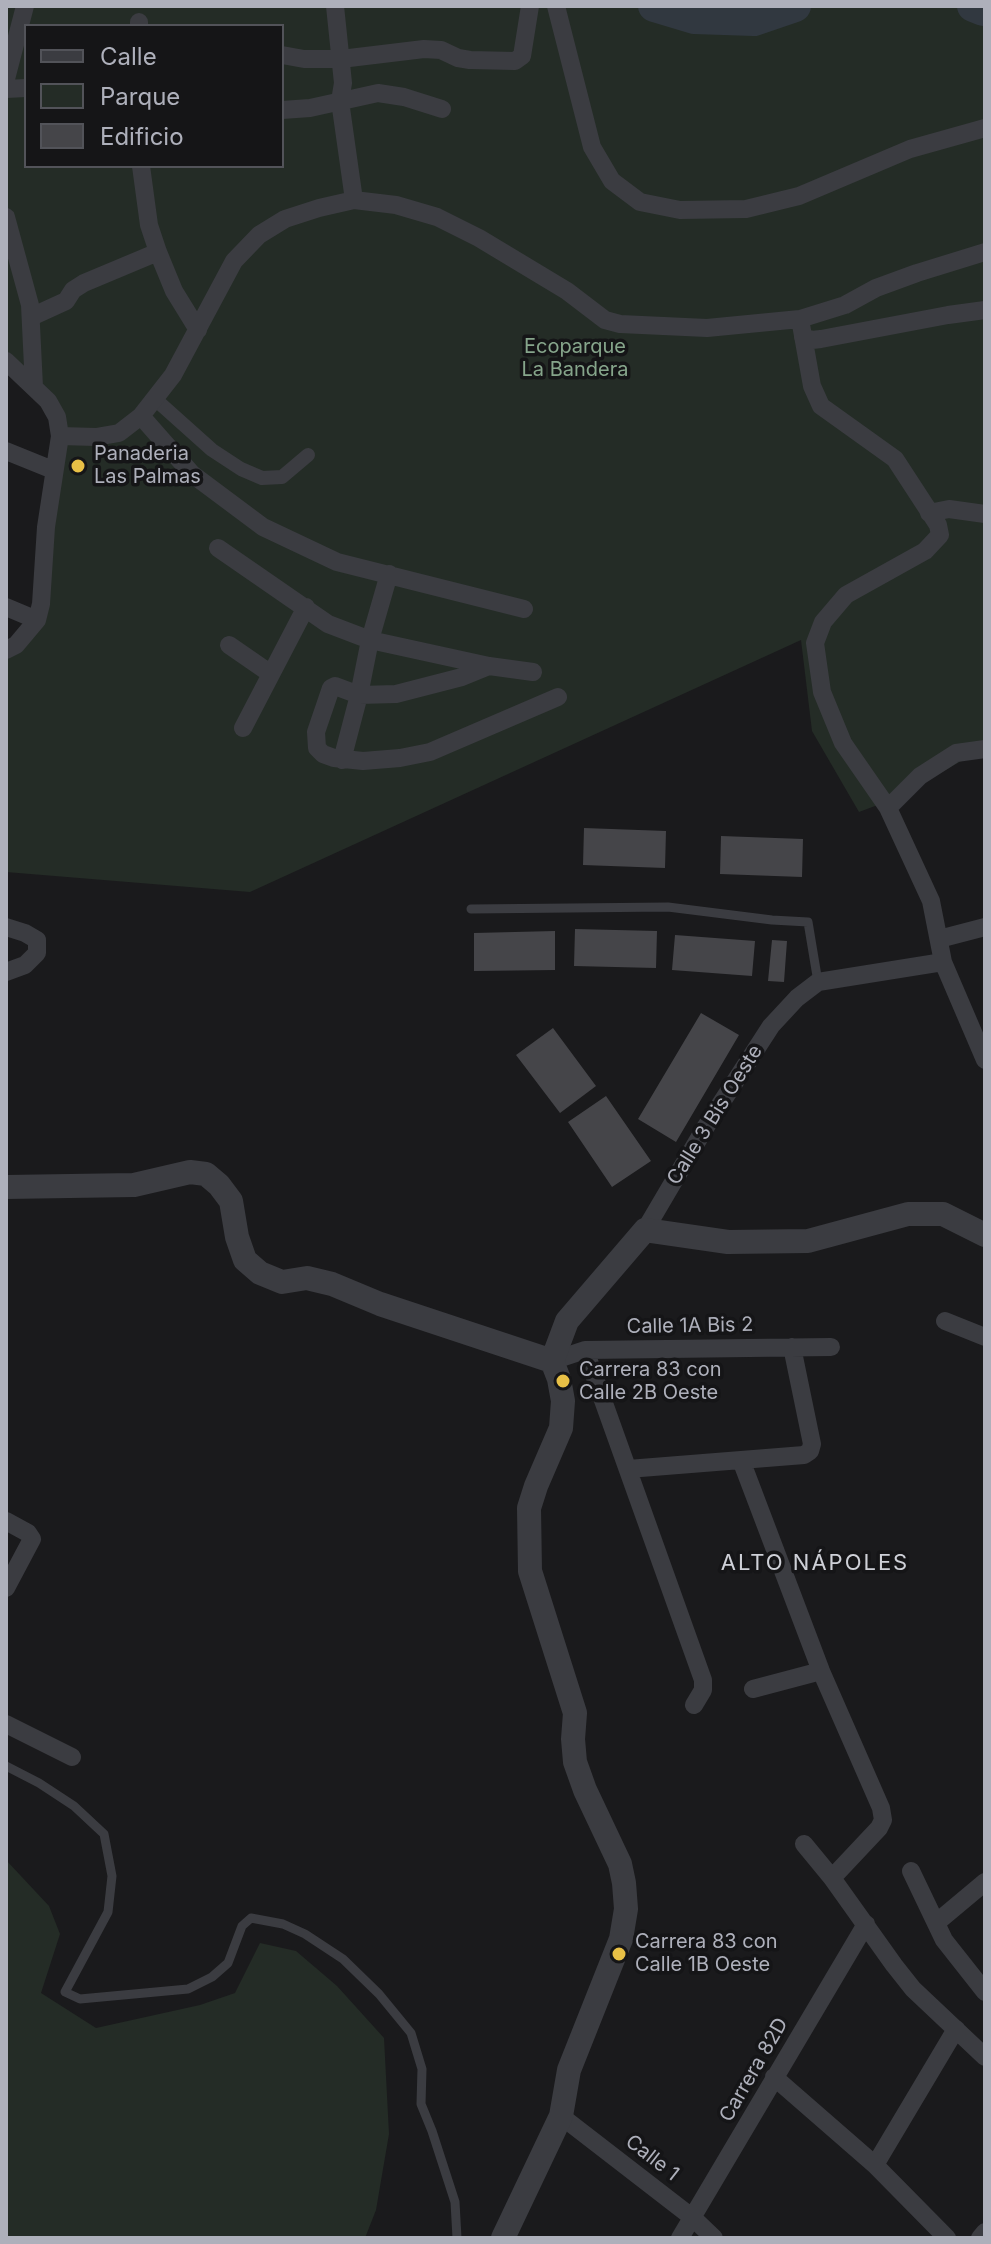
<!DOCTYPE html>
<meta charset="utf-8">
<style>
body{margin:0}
#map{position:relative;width:991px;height:2244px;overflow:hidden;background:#1a1a1c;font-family:Inter,sans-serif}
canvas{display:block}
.frame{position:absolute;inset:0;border:8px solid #aeb0bb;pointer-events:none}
.legend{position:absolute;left:24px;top:24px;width:260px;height:144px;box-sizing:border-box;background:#151517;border:2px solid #525359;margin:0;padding:10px 14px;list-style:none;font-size:24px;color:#aeb0bb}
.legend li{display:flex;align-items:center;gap:16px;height:40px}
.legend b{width:40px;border:2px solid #525359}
</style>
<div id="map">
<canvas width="991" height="2244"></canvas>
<div class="frame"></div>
<ul class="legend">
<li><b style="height:10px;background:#3b3c41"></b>Calle</li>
<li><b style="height:22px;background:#242c26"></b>Parque</li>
<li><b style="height:22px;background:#454549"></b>Edificio</li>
</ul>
</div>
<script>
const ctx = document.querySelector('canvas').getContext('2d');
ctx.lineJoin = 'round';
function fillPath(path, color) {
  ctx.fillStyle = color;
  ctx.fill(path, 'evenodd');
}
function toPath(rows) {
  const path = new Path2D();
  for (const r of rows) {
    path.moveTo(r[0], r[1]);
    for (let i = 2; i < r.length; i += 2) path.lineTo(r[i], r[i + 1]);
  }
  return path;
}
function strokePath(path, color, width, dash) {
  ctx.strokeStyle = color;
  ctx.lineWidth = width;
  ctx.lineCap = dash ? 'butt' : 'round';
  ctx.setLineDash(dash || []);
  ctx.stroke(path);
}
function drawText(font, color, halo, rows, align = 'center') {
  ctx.font = font + ' Inter,sans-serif';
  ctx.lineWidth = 7;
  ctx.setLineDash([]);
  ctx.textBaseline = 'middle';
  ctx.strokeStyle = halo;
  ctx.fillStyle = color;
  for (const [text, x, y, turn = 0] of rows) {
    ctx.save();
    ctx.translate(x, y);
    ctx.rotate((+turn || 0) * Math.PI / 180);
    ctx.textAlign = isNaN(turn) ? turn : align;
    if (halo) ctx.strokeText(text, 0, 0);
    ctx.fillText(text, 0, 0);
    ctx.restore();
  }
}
fillPath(toPath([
 [6,6,654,6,694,18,754,20,795,6,973,6,983,10,985,8,985,752,975,753,899,797,859,812,812,731,801,640,250,892,6,872,6,650,37,620,57,417,6,361],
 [26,26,282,26,282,166,26,166],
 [6,1860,49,1906,60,1934,41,1993,96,2028,200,2005,235,1993,260,1943,296,1951,337,1986,384,2038,389,2134,376,2210,365,2238,6,2238]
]), '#242c26');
strokePath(toPath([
 [654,6,694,18,754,20,795,6],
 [973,6,983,10,985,8]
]), '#313840', 32);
fillPath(toPath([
 [584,828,666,831,665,868,583,865],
 [721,836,803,839,802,877,720,874],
 [575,929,657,931,656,968,574,966],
 [555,931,555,970,474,971,474,933],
 [675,935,755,941,752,976,672,970],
 [772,940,787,941,784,982,768,981],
 [701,1013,739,1035,676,1142,638,1119],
 [553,1028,596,1086,560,1113,516,1055],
 [606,1096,651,1161,612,1187,568,1122]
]), '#454549');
strokePath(toPath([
 [471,909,668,907,772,920,808,922,818,982],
 [6,1766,39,1783,74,1806,104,1834,112,1876,108,1912,65,1992,80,1999,188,1989,212,1977,228,1963,242,1926,251,1918,283,1924,305,1934,343,1959,379,1994,411,2033,422,2069,421,2104,432,2131,455,2202,457,2238]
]), '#3b3c41', 9);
strokePath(toPath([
 [155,399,212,450,241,469,262,478,282,477,308,455]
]), '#3b3c41', 14);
strokePath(toPath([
 [335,6,343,83,340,101,354,200],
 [556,6,592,147,612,181,640,202,680,210,746,209,799,196,910,149,985,128],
 [139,22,139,26],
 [282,55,304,59,341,59,424,49,441,50,458,58,470,60,515,61,522,56,530,6],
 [6,79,25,6],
 [6,89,26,88],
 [282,110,310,108,378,93,404,97,442,109],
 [141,166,149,225,158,252,174,291,198,330],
 [6,217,30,305,34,387],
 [31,317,66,301,73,290,84,283,158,252],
 [800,319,812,386,821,406,895,459,938,525,940,535,925,551,846,595,823,622,815,643,822,692,843,743,888,808,931,901,943,962,985,1060],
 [803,337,812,340,821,339,948,315,985,310],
 [6,361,48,401,57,417,60,436,46,527,41,604,37,620,16,645,6,650],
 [141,416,192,474,263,527,337,562,524,609],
 [60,436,96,437,119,433,141,416,173,375,234,261,259,235,285,219,319,208,354,200,396,205,437,217,479,238,567,291,605,320,620,324,707,328,800,319,845,305,876,288,917,273,985,252],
 [6,451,53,470],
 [929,513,949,509,985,514],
 [218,548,328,624,370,640,489,666,533,672],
 [6,607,37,620],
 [229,645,271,674],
 [489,666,462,677,396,694,359,695,335,686,331,688,316,732,317,748,323,754,334,758,363,761,400,758,430,752,558,697],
 [243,728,306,607],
 [342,760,359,695,370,640,389,574],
 [888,808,920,776,956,753,985,749],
 [6,927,25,933,37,940,37,953,25,965,6,972],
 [939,939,985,927],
 [645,1230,705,1128,771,1026,797,998,818,982,943,962],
 [945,1321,985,1337],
 [585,1350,703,1680,703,1690,694,1705],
 [552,1361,585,1350,831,1347],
 [741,1460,821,1671,881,1808,883,1820,879,1828,832,1878],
 [628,1469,804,1455,810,1451,812,1444,792,1347],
 [6,1521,28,1533,32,1539,6,1588],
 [753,1689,821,1671],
 [6,1724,72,1757],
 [804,1844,832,1878,894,1965,913,1989,985,2057],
 [911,1871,944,1940,985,1992],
 [936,1923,985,1882],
 [774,2077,875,2165,947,2238],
 [561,2116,693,2218,714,2238],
 [875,2165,956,2029],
 [680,2238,866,1924],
 [980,2238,985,2232]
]), '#3b3c41', 18);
strokePath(toPath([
 [6,1187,134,1185,190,1172,206,1174,219,1185,231,1201,237,1237,245,1260,260,1273,282,1282,307,1278,332,1284,380,1304,552,1361,559,1379,563,1401,561,1428,536,1486,529,1508,530,1571,575,1713,573,1739,575,1762,585,1790,620,1864,624,1883,626,1909,621,1939,569,2070,561,2116,503,2238],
 [552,1361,567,1321,645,1230,728,1242,808,1241,908,1214,943,1214,985,1235]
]), '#3b3c41', 24);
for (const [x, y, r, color] of [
 [78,466,8,"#e8c046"],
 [563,1381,8,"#e8c046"],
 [619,1954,8,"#e8c046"]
]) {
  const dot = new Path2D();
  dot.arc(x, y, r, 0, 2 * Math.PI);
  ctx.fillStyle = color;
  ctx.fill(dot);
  strokePath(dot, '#151517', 3);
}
drawText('20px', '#86a58b', '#151517', [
 ["Ecoparque",575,347],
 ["La Bandera",575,370]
]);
drawText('20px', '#aeb0bb', '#151517', [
 ["Panaderia",94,454],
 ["Las Palmas",94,477],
 ["Carrera 83 con",579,1370],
 ["Calle 2B Oeste",579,1393],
 ["Carrera 83 con",635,1942],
 ["Calle 1B Oeste",635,1965]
], 'left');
drawText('20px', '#aeb0bb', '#151517', [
 ["Calle 3 Bis Oeste",715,1115,-58],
 ["Calle 1A Bis 2",690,1326,-1],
 ["Carrera 82D",754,2070,-60],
 ["Calle 1",652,2158,38]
]);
ctx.letterSpacing = '2px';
drawText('22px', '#ced0d7', '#151517', [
 ["ALTO NÁPOLES",815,1563]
]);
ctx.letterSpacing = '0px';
</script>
